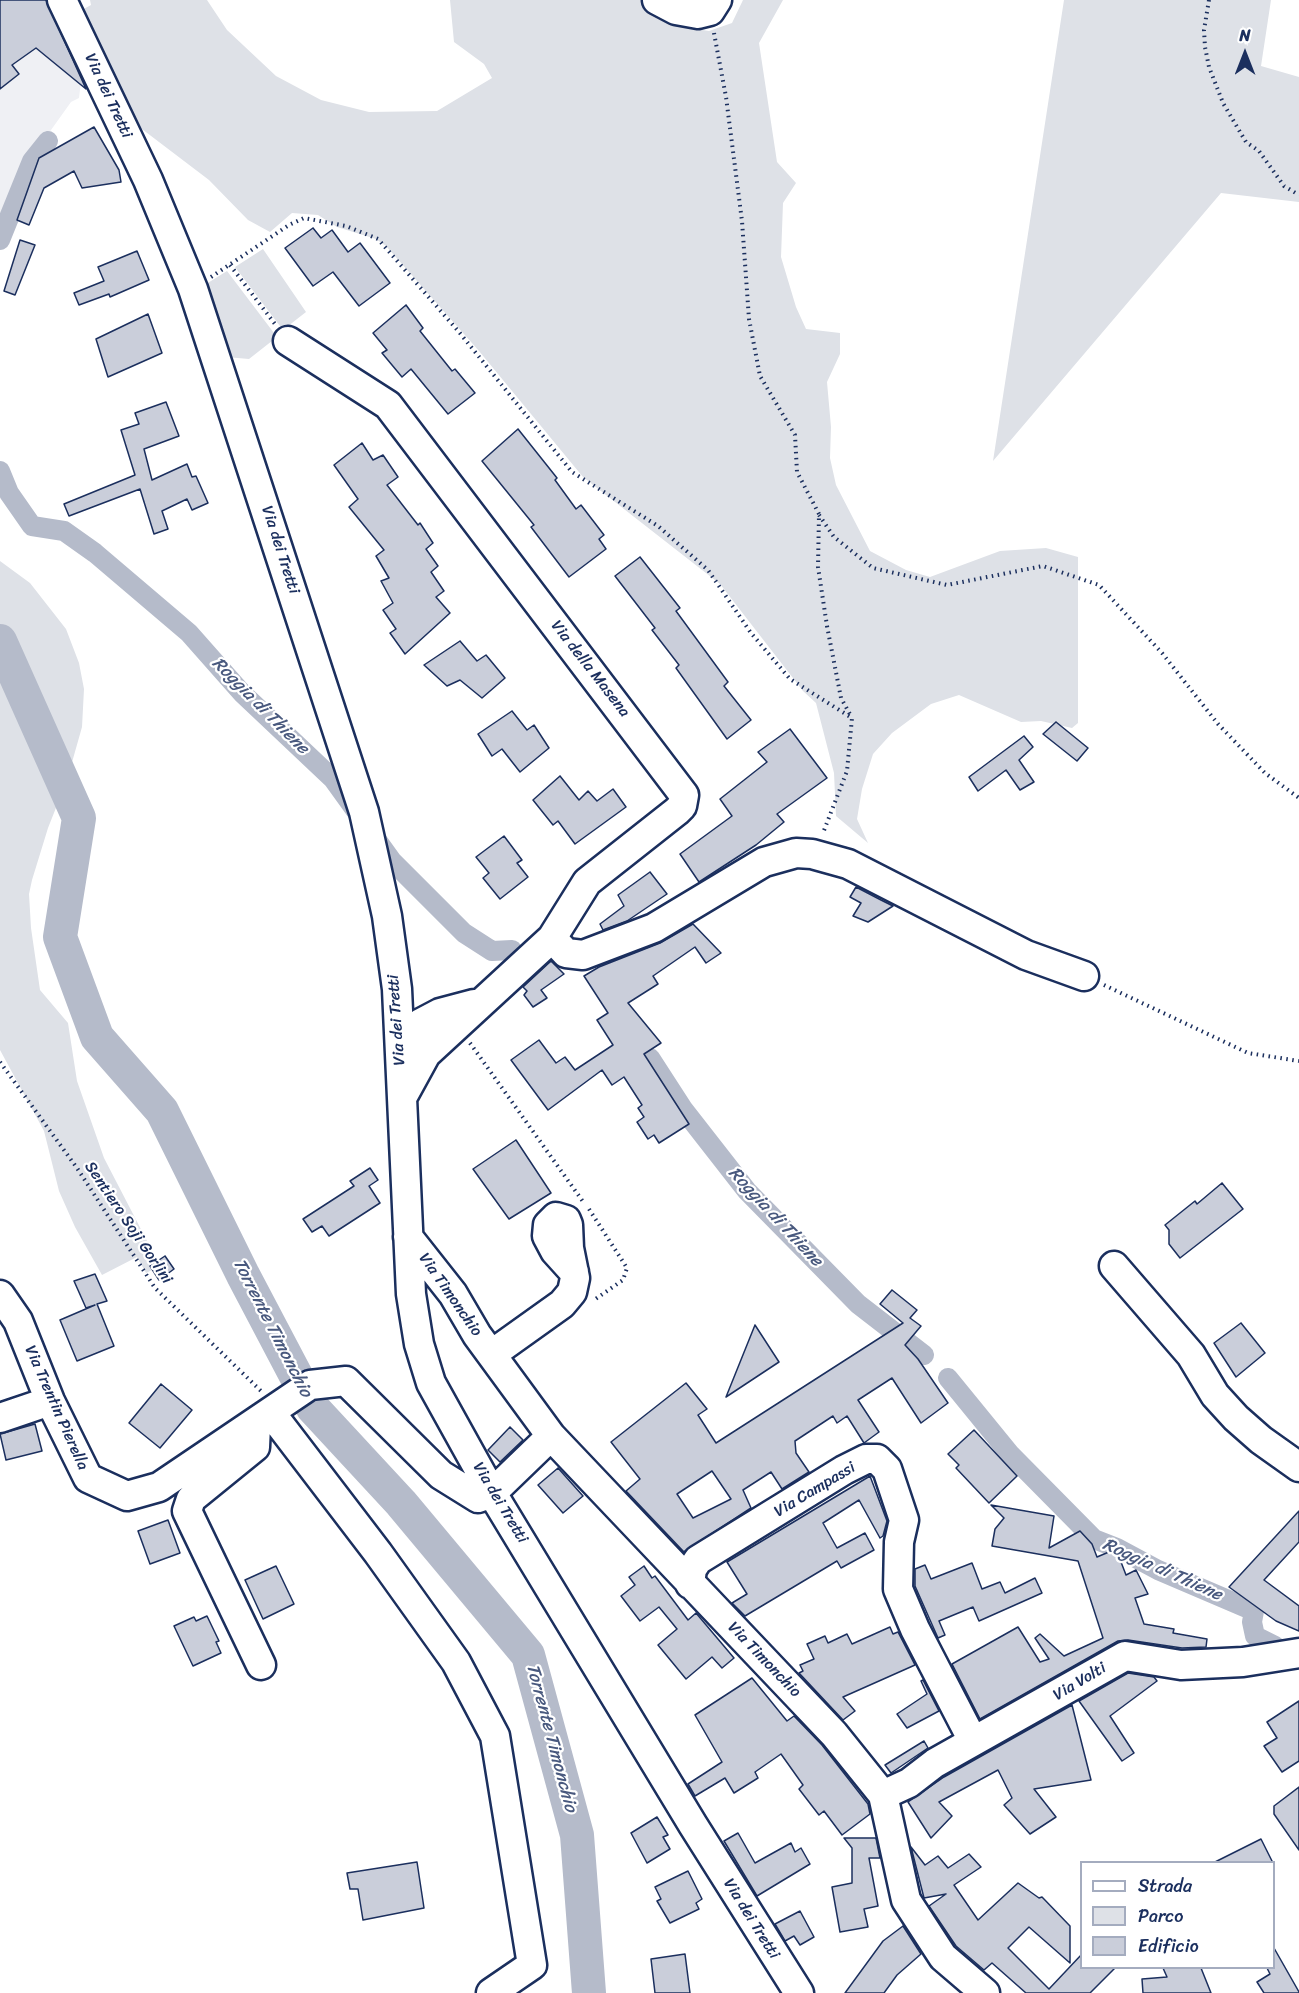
<!DOCTYPE html>
<style>
body{margin:0}
#map{position:relative;width:1299px;height:1993px;overflow:hidden;background:#fff;font-family:Sriracha,sans-serif}
canvas{display:block}
.legend{position:absolute;left:1080px;top:1861px;width:195px;height:108px;box-sizing:border-box;background:#fff;border:2px solid #a4acbf;margin:0;padding:8px 10px;list-style:none;font-size:18px;color:#1b2f5e}
.legend li{display:flex;align-items:center;gap:12px;height:30px}
.legend b{width:30px;border:2px solid #a4acbf}
.north{position:absolute;left:1215px;top:24px;width:60px;height:60px;-webkit-text-stroke:4px #fff;paint-order:stroke;rotate:0deg;font-size:16px;font-weight:700;line-height:24px;text-align:center;color:#1b2f5e}
.north::after{content:'';display:block;margin:auto;width:21px;height:27px;background:#1b2f5e;clip-path:polygon(50% 0,100% 100%,50% 72%,0 100%)}
</style>
<div id="map">
<canvas width="1299" height="1993"></canvas>
<ul class="legend">
<li><b style="height:8px;background:#fff"></b>Strada</li>
<li><b style="height:16px;background:#dee1e7"></b>Parco</li>
<li><b style="height:16px;background:#caceda"></b>Edificio</li>
</ul>
<div class="north">N</div>
</div>
<script>
const ctx = document.querySelector('canvas').getContext('2d');
ctx.lineJoin = 'round';
function fillPath(path, color) {
  ctx.fillStyle = color;
  ctx.fill(path, 'evenodd');
}
function toPath(rows) {
  const path = new Path2D();
  for (const r of rows) {
    path.moveTo(r[0], r[1]);
    for (let i = 2; i < r.length; i += 2) path.lineTo(r[i], r[i + 1]);
  }
  return path;
}
function strokePath(path, color, width, dash) {
  ctx.strokeStyle = color;
  ctx.lineWidth = width;
  ctx.lineCap = dash ? 'butt' : 'round';
  ctx.setLineDash(dash || []);
  ctx.stroke(path);
}
function drawText(font, color, halo, rows, align = 'center') {
  ctx.font = font + ' Sriracha,sans-serif';
  ctx.lineWidth = 4.5;
  ctx.setLineDash([]);
  ctx.textBaseline = 'middle';
  ctx.strokeStyle = halo;
  ctx.fillStyle = color;
  for (const [text, x, y, turn = 0] of rows) {
    ctx.save();
    ctx.translate(x, y);
    ctx.rotate((+turn || 0) * Math.PI / 180);
    ctx.textAlign = isNaN(turn) ? turn : align;
    if (halo) ctx.strokeText(text, 0, 0);
    ctx.fillText(text, 0, 0);
    ctx.restore();
  }
}
fillPath(toPath([
 [0,0,50,0,82,73,79,98,71,102,36,151,18,193,0,222]
]), '#eff0f4');
fillPath(toPath([
 [90,0,207,0,227,30,276,76,321,100,369,112,437,111,492,78,484,64,454,42,450,0,640,0,677,26,709,31,732,23,743,0,783,0,759,43,777,162,796,183,783,203,781,257,796,307,806,329,840,333,840,354,827,382,831,427,830,458,836,485,870,551,906,570,930,577,1000,551,1046,548,1078,557,1078,723,1072,728,1041,721,1021,722,959,695,931,704,892,733,873,754,862,789,857,819,868,843,836,816,834,773,816,703,803,691,720,584,583,477,479,351,386,246,376,239,337,227,318,215,292,213,270,232,248,220,209,180,134,123,80,11,91,5],
 [1064,0,1271,0,1261,66,1299,77,1299,202,1221,193,993,461],
 [263,249,306,312,283,330,235,267],
 [227,271,277,337,249,359,226,357,203,286],
 [0,561,30,583,66,629,79,663,84,689,82,727,67,780,48,828,32,880,29,894,31,928,40,990,68,1023,77,1081,104,1158,160,1266,146,1273,137,1257,102,1275,75,1227,59,1191,44,1131,0,1050]
]), '#dee1e7');
strokePath(toPath([
 [0,240,32,161,48,141],
 [0,471,9,493,32,526,64,531,95,553,189,633,242,693,333,779,392,861,464,933,492,951,512,950],
 [650,1058,683,1109,747,1191,858,1304,924,1355],
 [948,1378,1010,1454,1094,1539,1117,1548,1158,1570,1254,1611,1252,1622,1255,1636,1275,1646]
]), '#b5bbca', 20);
strokePath(toPath([
 [0,641,79,818,60,937,97,1037,162,1111,243,1275,313,1408,401,1503,528,1655,577,1835,589,1993]
]), '#b5bbca', 34);
const building = toPath([
 [0,0,46,0,86,89,36,48,12,65,19,74,0,89,0,0],
 [94,127,119,170,121,182,82,188,74,171,44,188,29,225,17,220,39,158,94,127],
 [313,228,321,238,332,230,348,252,360,243,390,283,359,306,333,272,313,286,285,248,313,228],
 [20,240,35,245,15,295,4,291,20,240],
 [137,251,149,280,110,297,109,294,79,305,74,293,104,281,98,267,137,251],
 [406,305,423,328,420,331,452,371,455,369,475,393,448,414,411,369,402,377,382,353,387,350,373,333,406,305],
 [148,314,162,353,108,377,96,339,148,314],
 [166,402,179,436,144,449,152,480,187,464,192,477,196,476,208,503,192,510,187,499,162,511,168,529,154,534,140,489,69,516,64,504,135,475,121,430,139,424,135,413,166,402],
 [518,429,557,478,555,480,576,509,581,505,604,535,599,539,606,549,569,577,531,527,534,525,482,461,518,429],
 [362,443,373,460,383,455,398,477,387,485,418,525,420,523,433,543,426,549,438,566,431,572,444,591,436,597,450,613,405,654,390,633,396,629,383,610,393,603,381,581,389,578,376,556,384,550,349,507,358,499,334,465,362,443],
 [640,557,680,608,676,611,728,682,724,686,751,720,727,739,676,668,679,665,652,630,655,628,615,576,640,557],
 [460,641,477,661,486,655,505,678,482,698,460,680,447,686,424,665,460,641],
 [512,711,527,730,534,725,549,748,520,772,502,749,492,756,478,734,512,711],
 [1056,722,1088,748,1077,761,1043,734,1056,722],
 [790,729,827,778,777,814,784,822,756,845,699,882,680,854,732,816,720,799,767,762,758,752,790,729],
 [1024,736,1033,747,1019,760,1034,782,1020,790,1006,770,978,791,969,777,1024,736],
 [560,776,579,800,588,791,597,801,613,789,626,807,575,844,558,821,553,825,533,800,560,776],
 [504,836,522,860,517,863,528,877,500,899,483,878,489,873,476,857,504,836],
 [650,872,667,894,627,921,603,930,600,924,624,906,618,895,650,872],
 [856,887,881,900,893,906,868,922,853,916,861,903,850,897,856,887],
 [693,924,721,953,706,963,695,947,653,976,658,984,628,1003,661,1043,644,1054,689,1124,659,1143,654,1135,648,1139,637,1122,644,1117,638,1108,642,1105,624,1077,612,1085,602,1070,548,1110,511,1060,539,1040,556,1063,565,1057,575,1070,613,1045,597,1020,608,1013,584,976,599,967,660,943,693,924],
 [551,961,564,974,541,990,547,998,533,1007,524,995,527,991,523,987,551,961],
 [516,1140,551,1193,509,1219,473,1169,516,1140],
 [370,1168,378,1180,369,1186,380,1203,329,1236,322,1226,312,1232,303,1219,354,1186,350,1181,370,1168],
 [1222,1183,1243,1209,1180,1258,1169,1244,1169,1230,1165,1225,1195,1201,1197,1204,1222,1183],
 [165,1256,174,1269,159,1280,150,1266,165,1256],
 [95,1274,107,1301,97,1304,114,1346,77,1361,60,1320,95,1305,86,1308,74,1281,95,1274],
 [892,1290,917,1310,910,1318,921,1326,905,1345,918,1359,948,1403,921,1423,892,1378,858,1400,879,1432,864,1443,847,1416,837,1423,833,1416,795,1441,796,1453,809,1472,782,1489,771,1472,743,1490,751,1508,684,1552,626,1491,640,1479,611,1442,686,1383,707,1409,698,1415,716,1443,903,1323,880,1304,892,1290],
 [712,1471,731,1499,693,1518,677,1494,712,1471],
 [1241,1323,1265,1353,1236,1377,1214,1343,1241,1323],
 [755,1325,779,1362,726,1397,755,1325],
 [161,1384,192,1410,160,1448,129,1423,161,1384],
 [35,1424,42,1451,6,1460,0,1434,35,1424],
 [510,1427,523,1440,500,1462,488,1450,510,1427],
 [974,1430,1017,1476,989,1503,956,1468,959,1465,948,1454,974,1430],
 [558,1468,583,1496,563,1513,538,1485,558,1468],
 [870,1476,887,1521,883,1536,880,1538,859,1500,823,1523,837,1548,865,1533,874,1550,841,1568,837,1561,745,1616,732,1603,747,1594,727,1562,870,1476],
 [991,1505,1054,1516,1049,1548,1080,1531,1092,1544,1097,1557,1116,1549,1126,1575,1136,1570,1148,1594,1135,1598,1144,1624,1174,1629,1173,1633,1207,1639,1206,1647,1182,1648,1128,1640,1118,1641,980,1719,952,1664,1018,1627,1040,1662,1049,1659,1035,1638,1040,1634,1064,1656,1103,1638,1078,1561,992,1546,995,1529,1004,1518,991,1505],
 [1299,1511,1299,1542,1264,1580,1299,1606,1299,1631,1276,1621,1229,1587,1299,1511],
 [168,1520,180,1553,150,1564,138,1531,168,1520],
 [972,1563,982,1589,1000,1582,1005,1593,1035,1578,1042,1593,979,1621,973,1607,939,1621,945,1635,938,1638,915,1586,915,1569,925,1565,931,1579,972,1563],
 [276,1566,294,1604,263,1619,245,1580,276,1566],
 [644,1566,652,1578,655,1576,688,1620,696,1613,734,1658,722,1668,712,1657,686,1679,658,1645,677,1629,659,1607,640,1621,621,1596,635,1585,629,1577,644,1566],
 [207,1616,219,1641,216,1642,221,1653,193,1666,174,1626,194,1617,196,1621,207,1616],
 [890,1627,893,1634,898,1632,915,1665,843,1697,855,1711,843,1720,799,1673,803,1671,800,1665,814,1659,807,1644,825,1636,828,1643,847,1634,852,1644,890,1627],
 [1128,1673,1154,1677,1157,1681,1110,1716,1134,1753,1122,1761,1079,1701,1128,1673],
 [752,1678,787,1721,794,1716,822,1745,868,1804,870,1814,842,1835,824,1811,819,1815,799,1789,803,1785,781,1754,755,1772,758,1778,734,1793,725,1778,695,1796,688,1784,722,1762,695,1715,752,1678],
 [923,1680,939,1711,907,1728,897,1714,927,1694,921,1681,923,1680],
 [1299,1701,1299,1761,1282,1772,1264,1746,1277,1738,1267,1722,1299,1701],
 [1072,1705,1091,1780,1034,1789,1056,1817,1030,1834,1004,1805,1012,1798,998,1770,939,1802,952,1816,931,1838,908,1802,944,1777,1072,1705],
 [924,1741,928,1748,891,1773,885,1765,924,1741],
 [1299,1787,1299,1850,1274,1814,1274,1806,1299,1787],
 [657,1817,668,1835,663,1837,670,1849,647,1863,631,1833,657,1817],
 [738,1833,755,1863,791,1843,795,1852,801,1848,810,1864,757,1896,724,1841,738,1833],
 [844,1838,876,1838,880,1858,869,1858,878,1906,864,1909,868,1927,840,1932,832,1887,852,1883,852,1848,844,1838],
 [1261,1839,1273,1863,1213,1863,1261,1839],
 [911,1847,925,1865,938,1856,948,1868,969,1854,981,1867,954,1885,978,1920,1018,1883,1039,1898,1042,1897,1070,1926,1070,1963,1029,1927,1008,1948,1049,1989,1082,1954,1082,1968,1115,1968,1090,1993,1026,1993,992,1963,984,1970,956,1946,929,1906,946,1894,924,1898,911,1847],
 [417,1862,424,1908,363,1920,358,1889,350,1889,347,1873,417,1862],
 [688,1871,702,1899,696,1903,699,1909,670,1923,657,1901,661,1899,655,1887,688,1871],
 [800,1911,814,1937,800,1945,794,1936,785,1941,775,1924,800,1911],
 [903,1926,921,1954,897,1975,884,1993,845,1993,883,1941,903,1926],
 [1274,1948,1299,1992,1299,1993,1264,1993,1257,1982,1270,1974,1267,1968,1274,1968,1274,1948],
 [685,1954,690,1993,655,1993,651,1959,685,1954],
 [1163,1968,1201,1968,1211,1993,1143,1993,1142,1979,1167,1977,1163,1968]
]);
fillPath(building, '#caceda');
strokePath(building, '#1b2f5e', 1.5);
const minor = toPath([
 [62,0,148,180,193,289,364,812,387,916,397,989,411,1294,419,1344,431,1383,492,1493,693,1825,799,1993],
 [657,0,676,10,698,14,710,11,717,0],
 [288,341,388,405,684,795,682,806,677,811,587,882,552,938,426,1054,403,1096],
 [552,938,566,953,583,955,654,928,764,862,796,853,812,854,848,864,1026,955,1084,976],
 [400,1041,421,1023,440,1013,474,1004],
 [408,1237,453,1294,477,1335,551,1436,834,1734,883,1795,906,1900,943,1957,985,1993],
 [1114,1266,1191,1355,1215,1395,1236,1418,1261,1440,1299,1467],
 [0,1295,18,1321,50,1401,88,1478,127,1496,159,1487,310,1385,346,1381,441,1475,478,1498,492,1493,551,1436],
 [492,1354,562,1304,572,1292,575,1278,569,1248,568,1225,566,1220,556,1217,548,1225,547,1236,555,1251,574,1272],
 [271,1413,378,1553,456,1662,495,1736,532,1965,491,1993],
 [0,1418,50,1401],
 [256,1425,255,1447,191,1499,187,1511,261,1665],
 [690,1584,692,1569,698,1560,844,1470,866,1459,877,1459,887,1469,904,1520,899,1542,898,1589,915,1629,973,1741],
 [883,1795,909,1783,935,1763,1125,1656,1181,1665,1243,1662,1299,1653]
]);
strokePath(minor, '#1b2f5e', 33);
strokePath(toPath([
 [1209,0,1204,30,1205,47,1209,67,1223,103,1246,142,1259,151,1284,186,1299,195],
 [714,33,726,97,742,221,749,319,760,376,795,435,797,472,819,514,818,567,827,626,841,698,851,716],
 [230,265,275,324],
 [211,277,289,225,304,218,346,226,378,239,459,332,572,472,658,526,708,570,751,633,790,679,852,718,847,771,823,833],
 [819,515,834,537,873,568,947,585,1043,566,1099,585,1162,653,1218,724,1265,773,1299,798],
 [1104,985,1248,1053,1299,1061],
 [470,1043,584,1203],
 [0,1062,77,1168,155,1288,261,1391],
 [589,1209,627,1268,623,1280,594,1300]
]), '#1b2f5e', 4, [1.5, 4.5]);
strokePath(minor, '#fff', 28);
drawText('16px', '#1b2f5e', '#fff', [
 ["Via dei Tretti",108,96,65],
 ["Via dei Tretti",280,550,72],
 ["Via della Masena",590,669,52],
 ["Via dei Tretti",397,1020,-94],
 ["Sentiero Soji Gorlini",128,1223,56],
 ["Via Timonchio",450,1295,55],
 ["Via Trentin Pierella",56,1408,66],
 ["Via Campassi",815,1490,-31],
 ["Via dei Tretti",500,1503,59],
 ["Via Timonchio",764,1660,46],
 ["Via Volti",1080,1682,-31],
 ["Via dei Tretti",751,1919,58]
]);
drawText('italic 18px', '#49597e', '#fff', [
 ["Roggia di Thiene",260,706,45],
 ["Roggia di Thiene",775,1217,47],
 ["Torrente Timonchio",272,1328,63],
 ["Roggia di Thiene",1162,1570,24],
 ["Torrente Timonchio",551,1738,75]
]);
</script>
